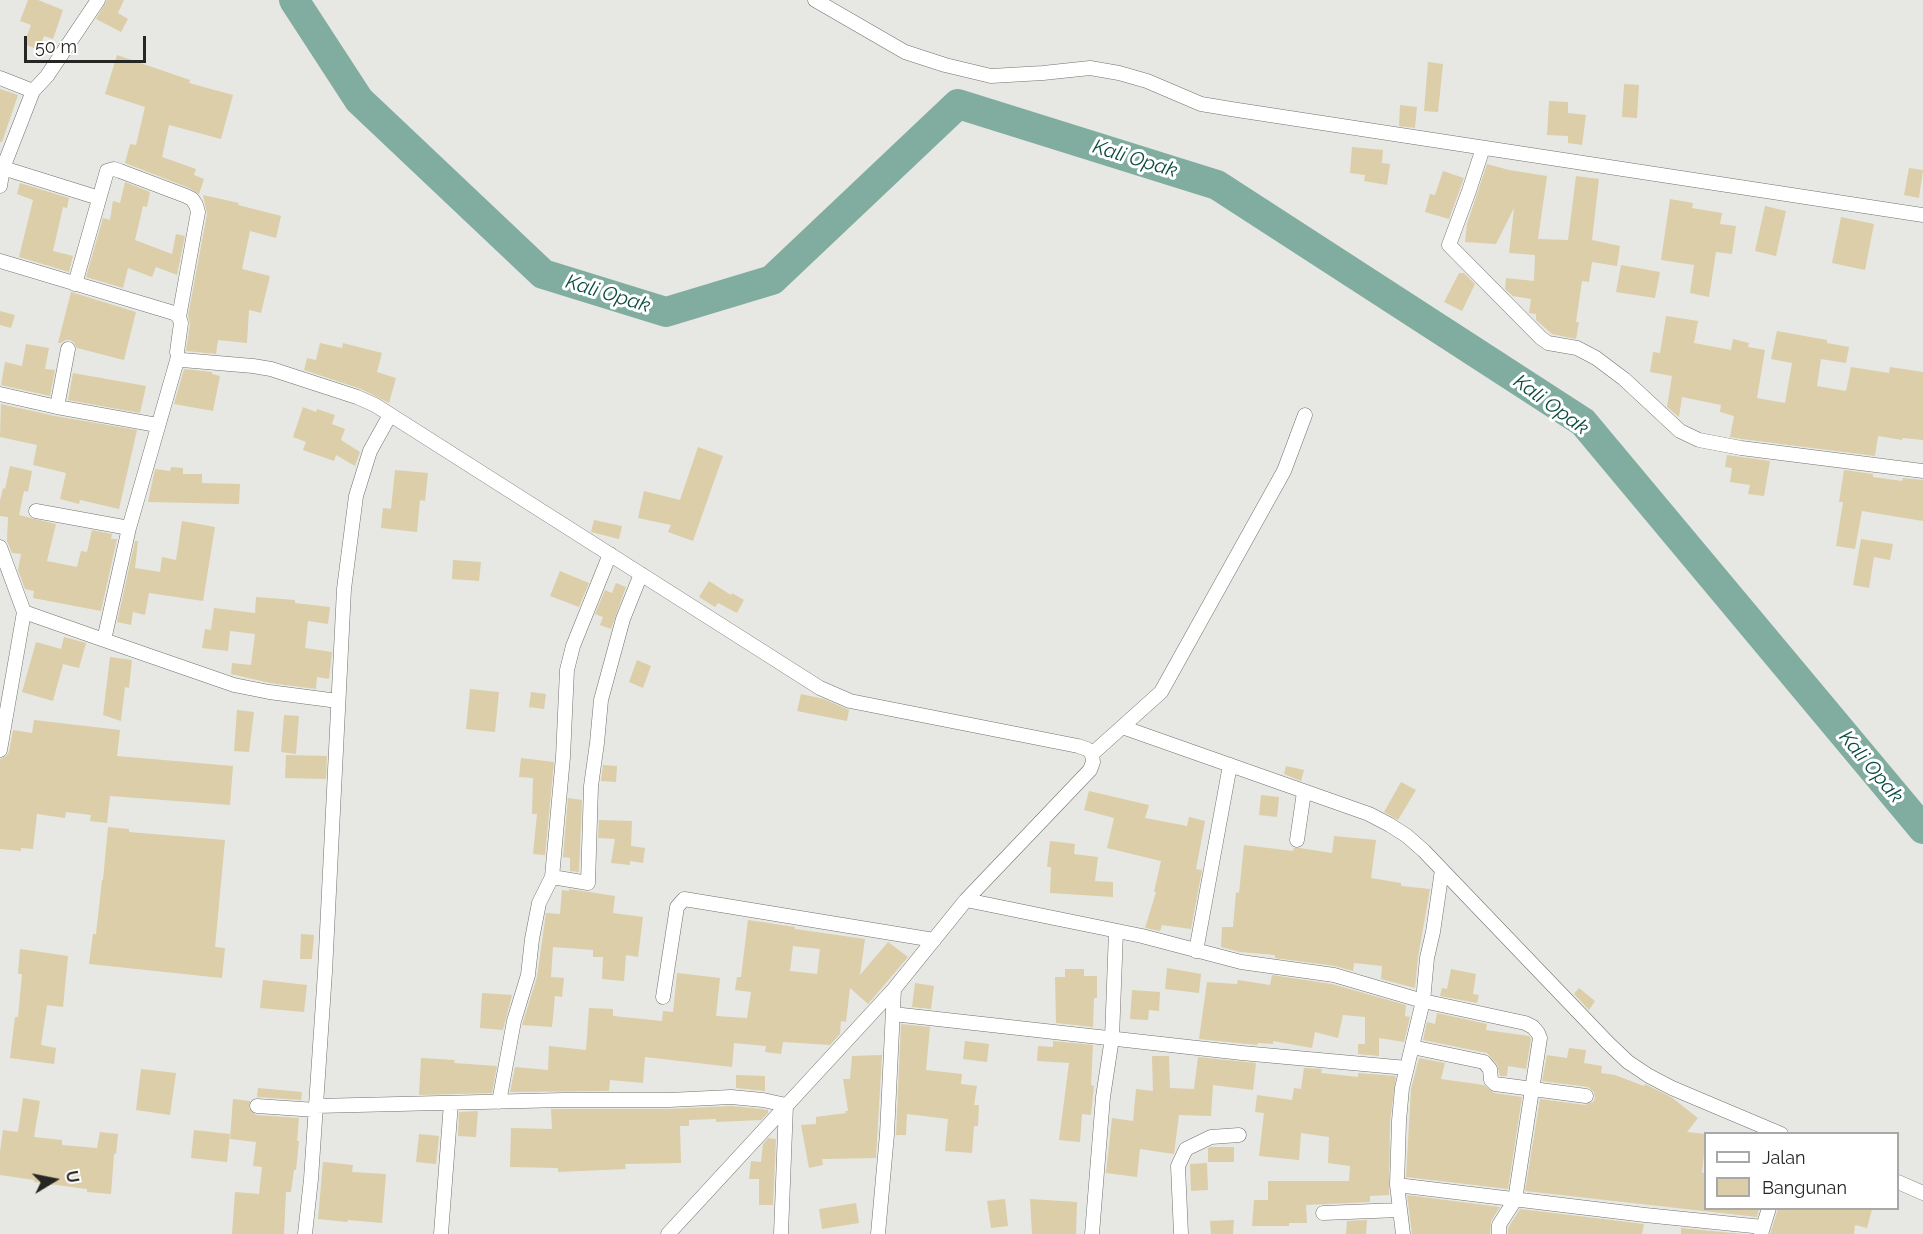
<!DOCTYPE html>
<style>
body{margin:0}
#map{position:relative;width:1923px;height:1234px;overflow:hidden;background:#e7e8e3;font-family:Raleway,sans-serif}
canvas{display:block}
.legend{position:absolute;left:1704px;top:1132px;width:195px;height:78px;box-sizing:border-box;background:#fff;border:2px solid #a8a8a8;margin:0;padding:8px 10px;list-style:none;font-size:18px;color:#262625}
.legend li{display:flex;align-items:center;gap:12px;height:30px}
.legend b{width:30px;border:2px solid #a8a8a8}
.north{position:absolute;left:24px;top:1150px;width:60px;height:60px;-webkit-text-stroke:4px #fff;paint-order:stroke;rotate:80deg;font-size:16px;font-weight:700;line-height:24px;text-align:center;color:#262625}
.north::after{content:'';display:block;margin:auto;width:21px;height:27px;background:#262625;clip-path:polygon(50% 0,100% 100%,50% 72%,0 100%)}
.scale{position:absolute;left:24px;top:36px;width:122px;height:27px;box-sizing:border-box;border:3px solid #262625;border-top:0;padding-left:8px;font-size:18px;line-height:21px;white-space:nowrap;color:#262625;-webkit-text-stroke:4px #fff;paint-order:stroke}
</style>
<div id="map">
<canvas width="1923" height="1234"></canvas>
<ul class="legend">
<li><b style="height:8px;background:#fff"></b>Jalan</li>
<li><b style="height:16px;background:#dbcea8"></b>Bangunan</li>
</ul>
<div class="north">U</div>
<div class="scale">50 m</div>
</div>
<script>
const ctx = document.querySelector('canvas').getContext('2d');
ctx.lineJoin = 'round';
function toPath(rows) {
  const path = new Path2D();
  for (const r of rows) {
    path.moveTo(r[0], r[1]);
    for (let i = 2; i < r.length; i += 2) path.lineTo(r[i], r[i + 1]);
  }
  return path;
}
function strokePath(path, color, width, dash) {
  ctx.strokeStyle = color;
  ctx.lineWidth = width;
  ctx.lineCap = dash ? 'butt' : 'round';
  ctx.setLineDash(dash || []);
  ctx.stroke(path);
}
function fillPath(path, color) {
  ctx.fillStyle = color;
  ctx.fill(path, 'evenodd');
}
function drawText(font, color, halo, rows, align = 'center') {
  ctx.font = font + ' Raleway,sans-serif';
  ctx.lineWidth = 6;
  ctx.setLineDash([]);
  ctx.textBaseline = 'middle';
  ctx.strokeStyle = halo;
  ctx.fillStyle = color;
  for (const [text, x, y, turn = 0] of rows) {
    ctx.save();
    ctx.translate(x, y);
    ctx.rotate((+turn || 0) * Math.PI / 180);
    ctx.textAlign = isNaN(turn) ? turn : align;
    if (halo) ctx.strokeText(text, 0, 0);
    ctx.fillText(text, 0, 0);
    ctx.restore();
  }
}
strokePath(toPath([
 [294,0,359,100,543,274,666,312,772,280,958,104,1217,185,1583,422,1923,829]
]), '#80ada0', 30);
fillPath(toPath([
 [28,0,38,0,63,10,53,39,44,36,39,50,24,44,31,25,20,21],
 [107,0,124,0,118,13,128,19,121,32,96,19],
 [117,55,190,80,189,83,233,95,221,139,169,125,162,157,196,169,194,175,204,179,199,194,189,188,125,163,130,144,136,145,145,107,105,94],
 [1428,62,1443,64,1438,112,1424,111],
 [1624,84,1639,85,1637,118,1622,117],
 [0,89,18,95,2,142,0,142],
 [1549,101,1568,102,1568,113,1586,115,1582,145,1568,143,1568,136,1547,135],
 [1400,105,1417,107,1415,128,1399,126],
 [1352,147,1383,150,1382,163,1390,164,1387,185,1364,181,1365,175,1350,173],
 [1487,164,1509,170,1547,176,1538,239,1568,240,1576,176,1599,179,1592,240,1620,246,1617,266,1592,262,1589,282,1582,281,1576,322,1579,322,1576,339,1552,334,1536,320,1536,314,1529,313,1531,299,1513,296,1505,289,1506,278,1534,281,1535,255,1509,253,1514,208,1496,244,1465,242,1467,224],
 [1909,168,1923,170,1919,198,1904,195],
 [1443,171,1464,178,1449,219,1425,212,1430,194,1435,195],
 [125,182,150,192,147,207,143,206,135,240,172,254,176,234,185,236,177,275,156,267,152,277,128,268,123,288,86,277,103,218,110,220,113,201,120,203],
 [20,183,69,198,67,208,63,207,53,251,73,256,69,272,19,257,33,200,17,194],
 [203,195,239,203,238,205,281,216,276,238,250,231,242,269,270,276,261,313,249,310,247,343,218,340,216,354,186,351,190,324,188,316,207,214],
 [1670,199,1693,203,1692,208,1722,213,1720,224,1736,226,1732,254,1716,252,1709,297,1690,293,1694,265,1661,260],
 [1765,206,1786,211,1776,256,1755,251],
 [1841,217,1874,224,1865,270,1832,263],
 [1621,265,1660,272,1655,298,1616,292],
 [1459,273,1464,273,1475,284,1462,311,1444,302],
 [71,292,136,312,124,360,77,348,74,343,70,340,66,340,61,343,58,343],
 [0,311,15,315,11,328,0,325],
 [1666,316,1698,321,1694,343,1731,350,1733,339,1749,343,1748,347,1765,350,1757,398,1785,403,1792,363,1771,359,1777,331,1827,340,1827,343,1849,347,1846,363,1821,359,1817,386,1846,391,1851,367,1889,373,1890,367,1923,372,1923,440,1903,438,1902,440,1878,436,1875,456,1742,439,1730,437,1734,416,1720,412,1721,405,1682,397,1679,417,1667,407,1672,376,1650,372,1653,352,1660,353],
 [320,343,342,348,343,343,382,353,377,372,396,378,389,403,361,389,304,370,307,358,316,360],
 [26,344,49,348,45,369,55,370,50,396,1,385,5,362,22,366],
 [184,369,212,372,212,374,220,376,213,411,174,404],
 [73,373,146,386,140,413,68,400],
 [1,404,55,416,137,430,119,509,80,500,79,504,60,499,66,473,33,465,37,445,0,437],
 [303,407,316,412,317,409,335,415,332,424,345,429,341,440,360,452,355,466,336,455,334,461,303,450,306,442,293,437],
 [698,447,723,456,693,541,668,532,671,525,638,518,644,491,680,500],
 [1727,455,1770,461,1764,496,1748,494,1750,485,1730,482,1732,468,1725,467],
 [10,466,32,471,28,492,24,491,19,515,56,524,47,561,77,567,81,551,87,552,92,530,112,534,111,539,117,539,101,611,33,598,34,591,25,589,18,570,21,554,12,553,7,541,8,517,0,516,0,501,3,488,5,489],
 [171,467,183,468,183,474,202,474,202,483,240,484,239,504,148,502,155,469,170,471],
 [395,470,428,473,425,501,420,500,417,532,381,528,383,508,391,509],
 [1844,470,1873,474,1873,477,1902,481,1903,478,1923,480,1923,521,1862,511,1855,549,1836,546,1843,502,1839,502],
 [594,520,622,526,619,539,591,532],
 [182,521,215,527,203,601,149,593,145,615,133,612,131,625,117,622,135,541,138,541,135,568,160,572,162,557,176,560],
 [1861,539,1893,544,1890,560,1874,557,1869,588,1853,585],
 [453,560,481,562,479,581,452,579],
 [560,571,589,583,579,607,550,596],
 [709,581,731,595,732,593,744,600,737,613,718,603,715,607,699,597],
 [616,583,626,587,611,629,600,625,603,617,595,614,605,590,612,593],
 [256,597,295,600,295,603,330,607,328,624,308,621,305,648,332,652,329,679,317,677,316,689,270,683,231,674,232,663,251,665,255,634,230,631,228,651,202,648,205,629,211,630,214,608,255,613],
 [64,637,86,643,79,668,63,664,53,701,22,692,36,642,61,649],
 [110,657,132,660,129,688,125,687,121,721,103,715],
 [637,660,651,666,643,688,629,682],
 [470,689,499,692,495,732,466,729],
 [531,692,546,694,544,709,529,707],
 [801,694,824,699,849,710,847,721,797,711],
 [237,710,254,712,249,752,234,751],
 [284,715,299,716,296,754,281,752],
 [34,720,120,730,117,756,233,766,230,805,110,796,107,823,90,821,91,815,66,812,65,818,37,814,33,849,21,848,21,851,0,849,0,759,6,756,9,752,13,730,32,733],
 [286,755,327,756,326,779,285,778],
 [521,758,554,762,545,855,533,854,537,814,532,814,533,778,519,777],
 [603,765,617,766,616,782,601,781],
 [1286,766,1304,770,1301,781,1284,774],
 [1401,782,1416,790,1398,820,1384,812],
 [1089,791,1149,805,1145,818,1187,826,1189,817,1205,821,1196,869,1202,870,1191,929,1162,925,1160,931,1145,928,1156,892,1154,892,1161,861,1107,848,1114,818,1084,810],
 [1261,795,1279,797,1277,817,1259,815],
 [568,798,582,800,579,872,570,871,570,858,563,857],
 [599,820,632,821,631,846,645,848,643,863,630,861,630,865,611,863,615,839,598,838],
 [108,827,129,829,129,832,225,840,215,947,225,948,222,978,89,964,93,934,96,934,102,880,103,880],
 [1334,836,1376,840,1371,878,1401,883,1401,886,1430,889,1418,957,1415,988,1381,979,1382,966,1354,963,1353,971,1335,966,1275,958,1275,955,1240,952,1221,947,1222,927,1233,927,1236,892,1239,893,1244,845,1293,851,1294,848,1300,848,1332,853],
 [1050,841,1075,844,1074,854,1098,857,1095,881,1113,882,1113,897,1050,893,1051,867,1047,867],
 [569,889,615,896,613,913,643,917,638,957,626,955,624,981,602,979,603,957,593,957,593,950,553,947,551,977,564,978,562,997,555,996,552,1027,522,1025,537,977,546,913,560,914,562,890,569,891],
 [748,920,795,927,795,929,865,939,860,975,888,942,908,957,868,1004,850,988,846,1022,841,1021,840,1034,830,1045,783,1042,781,1054,765,1052,766,1046,734,1043,732,1067,645,1057,643,1083,610,1080,609,1091,510,1092,515,1067,548,1070,549,1046,586,1050,589,1008,613,1009,613,1016,662,1021,663,1011,673,1012,677,973,720,978,716,1016,747,1018,751,992,735,990,737,977,741,977],
 [793,946,820,949,817,974,790,971],
 [301,934,314,935,312,959,300,959],
 [20,949,68,956,63,1007,47,1005,41,1045,56,1048,54,1064,10,1058,15,1017,18,1017,22,974,18,974],
 [1167,968,1201,974,1199,993,1165,989],
 [1065,969,1084,969,1084,976,1097,976,1097,998,1094,998,1093,1027,1056,1023,1055,977,1065,977],
 [1451,969,1476,974,1473,994,1479,995,1477,1003,1440,996,1442,988,1447,989],
 [1272,975,1332,984,1406,1005,1405,1016,1410,1017,1404,1042,1379,1038,1379,1056,1358,1054,1358,1044,1365,1044,1365,1017,1343,1015,1338,1038,1315,1032,1312,1048,1273,1041,1273,1044,1258,1043,1257,1045,1199,1039,1207,982,1237,984,1238,980,1270,985],
 [263,980,307,985,304,1012,260,1008],
 [915,983,934,986,931,1009,912,1007],
 [1579,988,1595,1001,1589,1010,1574,994],
 [1132,990,1160,992,1159,1011,1149,1010,1148,1020,1130,1019],
 [482,993,512,995,503,1030,480,1028],
 [1437,1013,1487,1024,1486,1030,1529,1036,1531,1039,1526,1069,1508,1066,1507,1076,1500,1076,1497,1064,1487,1053,1423,1040,1427,1022,1435,1024],
 [901,1024,930,1027,926,1070,962,1074,961,1084,977,1086,974,1105,979,1105,978,1126,974,1126,972,1153,945,1151,948,1119,907,1114,906,1135,896,1135],
 [965,1041,989,1044,987,1062,963,1059],
 [1053,1041,1093,1045,1091,1085,1094,1086,1091,1115,1082,1114,1080,1142,1059,1140,1069,1063,1037,1061,1038,1046,1053,1047],
 [1569,1048,1586,1050,1584,1063,1602,1066,1601,1073,1615,1075,1644,1086,1645,1084,1671,1097,1698,1118,1687,1132,1706,1134,1702,1173,1706,1172,1706,1209,1759,1209,1757,1217,1525,1191,1540,1099,1585,1105,1593,1102,1595,1098,1594,1092,1588,1087,1542,1081,1547,1055,1567,1058],
 [882,1055,876,1158,822,1159,823,1165,809,1168,801,1125,816,1124,816,1117,846,1113,845,1111,848,1111,843,1079,850,1079,852,1056],
 [1152,1056,1169,1056,1170,1088,1194,1089,1198,1057,1256,1063,1253,1090,1213,1085,1211,1116,1179,1115,1174,1154,1140,1149,1137,1177,1106,1173,1112,1118,1133,1121,1136,1089,1153,1091],
 [421,1058,455,1060,454,1063,497,1066,492,1093,419,1095],
 [1419,1058,1445,1063,1441,1079,1484,1085,1494,1093,1522,1097,1508,1189,1406,1177,1411,1089],
 [1304,1068,1322,1069,1321,1073,1358,1077,1358,1073,1396,1076,1390,1121,1389,1195,1370,1196,1370,1202,1306,1205,1307,1223,1289,1223,1289,1226,1252,1226,1254,1200,1268,1200,1268,1181,1349,1181,1350,1166,1328,1163,1329,1137,1301,1133,1299,1160,1259,1156,1264,1113,1255,1112,1257,1095,1292,1100,1294,1088,1301,1089],
 [141,1069,176,1073,170,1115,136,1110],
 [736,1075,765,1076,765,1091,736,1088],
 [258,1088,302,1092,301,1100,257,1097],
 [23,1098,40,1101,34,1137,62,1140,62,1145,97,1148,100,1132,118,1134,116,1154,114,1154,111,1194,87,1192,87,1189,34,1182,34,1180,0,1175,0,1152,3,1130,18,1132],
 [233,1099,250,1101,249,1109,256,1115,299,1118,297,1141,299,1141,296,1170,294,1170,291,1192,286,1192,284,1234,232,1234,235,1192,259,1194,262,1167,253,1166,256,1142,230,1139],
 [731,1106,762,1109,768,1110,768,1113,761,1120,716,1122,716,1119,689,1120,689,1126,680,1126,681,1163,625,1164,626,1169,558,1172,558,1168,510,1167,511,1128,552,1129,551,1109,669,1109],
 [478,1111,476,1137,458,1136,459,1112],
 [194,1130,230,1134,227,1162,191,1158],
 [419,1134,439,1136,436,1164,416,1162],
 [768,1138,776,1139,773,1205,759,1205,759,1179,749,1179,751,1161,761,1162,763,1144],
 [1211,1147,1234,1147,1234,1162,1208,1162,1208,1148],
 [323,1162,353,1165,352,1172,386,1174,382,1223,348,1220,347,1222,318,1219],
 [1207,1163,1208,1190,1191,1191,1190,1164],
 [1407,1195,1500,1207,1491,1221,1490,1234,1412,1234],
 [1005,1199,1008,1226,991,1228,987,1201],
 [1030,1199,1077,1202,1076,1234,1032,1234],
 [856,1203,859,1223,822,1229,819,1209],
 [1520,1209,1644,1224,1642,1234,1508,1234,1508,1228],
 [1778,1209,1872,1209,1867,1228,1855,1225,1854,1234,1770,1234],
 [1234,1220,1233,1234,1211,1234,1210,1221],
 [1367,1220,1366,1234,1346,1234,1347,1221],
 [1681,1228,1743,1234,1681,1234]
]), '#dbcea8');
const street = toPath([
 [815,0,905,52,945,65,991,76,1043,73,1090,68,1119,73,1147,81,1201,104,1231,109,1923,215],
 [0,78,33,91],
 [1483,148,1469,191,1449,245,1541,338,1548,343,1577,348,1596,358,1624,379,1680,431,1699,440,1741,448,1923,471],
 [3,168,99,198],
 [0,186,3,168,33,91,47,76,98,0],
 [0,261,174,313,179,317,181,323,177,352,178,357,182,360,253,366,271,369,357,397,375,405,820,688,850,701,1078,746,1087,749,1092,754,1093,762,1090,770,966,900,894,989,668,1234],
 [75,284,107,171,114,169,120,171,186,196,192,199,196,205,198,212,179,317],
 [0,394,57,407,157,425],
 [57,407,68,349],
 [36,511,129,528],
 [0,547,24,612,0,750],
 [24,612,104,640,129,528,178,357],
 [104,640,234,685,269,692,338,701],
 [1122,727,1369,814,1390,825,1407,836,1424,851,1608,1043,1628,1062,1649,1076,1672,1088,1781,1134],
 [1092,754,1161,692,1284,471,1305,415],
 [1297,840,1304,792],
 [1442,870,1433,932,1427,958,1423,1001,1525,1023,1533,1027,1538,1033,1540,1038,1515,1200,1499,1225,1499,1234],
 [552,877,588,883,591,786,597,743,601,700,623,619,641,574],
 [966,900,1142,936,1241,962,1334,975,1423,1001,1402,1088,1399,1121,1397,1185,1403,1234],
 [1196,951,1230,765],
 [663,997,677,907,684,899,934,940],
 [893,1014,1242,1053,1407,1068],
 [1412,1047,1484,1062,1490,1069,1491,1080,1495,1084,1586,1096],
 [499,1102,514,1021,528,975,532,939,539,903,552,877,563,757,567,670,573,646,610,554],
 [257,1106,316,1110],
 [316,1106,564,1100,669,1100,731,1097,763,1100,786,1105,781,1234],
 [1898,1182,1923,1193],
 [1397,1185,1645,1215,1763,1227],
 [1323,1213,1399,1210],
 [305,1234,311,1179,325,972,344,589,356,496,370,451,390,415],
 [441,1234,451,1103],
 [878,1234,887,1134,894,989],
 [1092,1234,1103,1097,1112,1038,1116,931],
 [1181,1234,1178,1166,1186,1149,1211,1137,1239,1135],
 [1761,1234,1769,1208]
]);
strokePath(street, '#71726e', 15);
strokePath(street, '#fff', 14);
drawText('italic 20px', '#0a4b3f', '#fff', [
 ["Kali Opak",1135,159,17],
 ["Kali Opak",608,294,17],
 ["Kali Opak",1551,405,36],
 ["Kali Opak",1871,767,50]
]);
</script>
